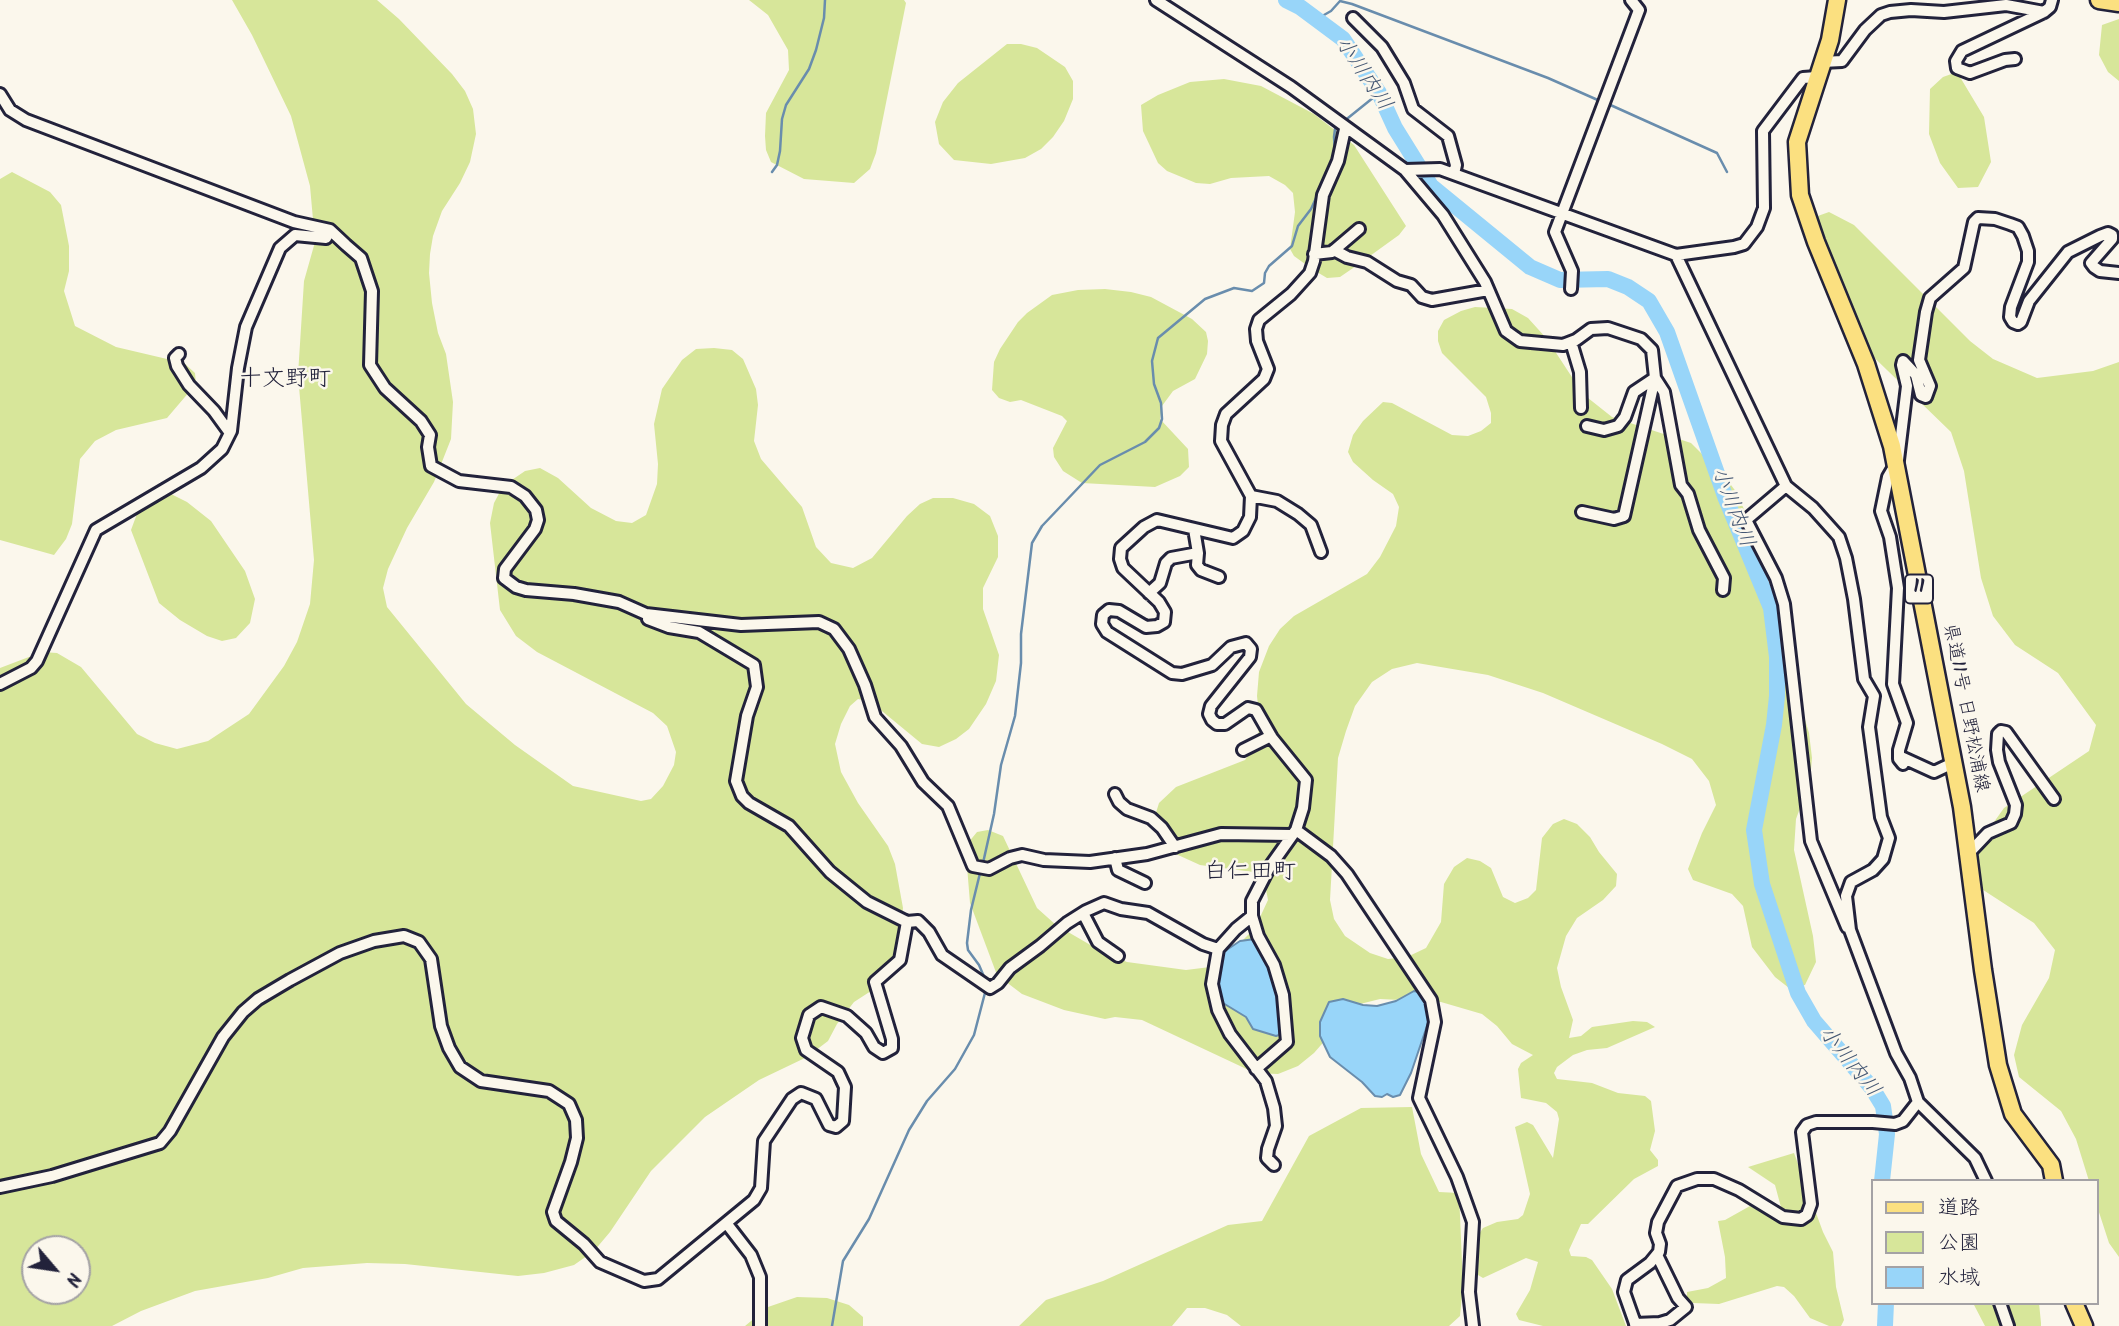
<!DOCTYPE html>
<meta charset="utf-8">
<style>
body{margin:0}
#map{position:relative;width:2119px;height:1326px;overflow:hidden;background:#fbf7ec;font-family:Kalam,"Klee One",sans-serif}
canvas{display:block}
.legend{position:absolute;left:1871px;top:1179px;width:228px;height:126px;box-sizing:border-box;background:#fbf7ec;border:2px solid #a4a2a5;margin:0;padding:9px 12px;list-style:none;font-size:21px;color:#22223b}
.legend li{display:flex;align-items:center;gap:14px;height:35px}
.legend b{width:35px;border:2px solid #a4a2a5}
.north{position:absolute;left:21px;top:1235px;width:70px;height:70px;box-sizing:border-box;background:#fbf7ec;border:2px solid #a4a2a5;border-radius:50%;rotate:119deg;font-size:19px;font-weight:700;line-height:28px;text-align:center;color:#22223b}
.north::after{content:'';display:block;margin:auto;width:24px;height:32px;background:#22223b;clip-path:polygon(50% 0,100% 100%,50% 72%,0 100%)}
</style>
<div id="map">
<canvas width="2119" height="1326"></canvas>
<ul class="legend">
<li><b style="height:9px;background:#fbe080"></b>道路</li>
<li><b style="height:19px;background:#d7e69a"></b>公園</li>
<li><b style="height:19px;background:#98d5f9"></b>水域</li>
</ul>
<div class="north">N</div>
</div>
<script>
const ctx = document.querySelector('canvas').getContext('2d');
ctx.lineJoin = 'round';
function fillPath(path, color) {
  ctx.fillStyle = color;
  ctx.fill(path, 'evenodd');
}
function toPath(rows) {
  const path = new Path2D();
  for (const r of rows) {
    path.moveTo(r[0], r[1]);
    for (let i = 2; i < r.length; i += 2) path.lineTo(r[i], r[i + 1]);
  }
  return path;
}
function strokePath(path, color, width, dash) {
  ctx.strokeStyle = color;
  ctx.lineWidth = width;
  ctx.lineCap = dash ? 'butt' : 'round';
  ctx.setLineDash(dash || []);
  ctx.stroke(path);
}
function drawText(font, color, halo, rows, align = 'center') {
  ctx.font = font + ' Kalam,"Klee One",sans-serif';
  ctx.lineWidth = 5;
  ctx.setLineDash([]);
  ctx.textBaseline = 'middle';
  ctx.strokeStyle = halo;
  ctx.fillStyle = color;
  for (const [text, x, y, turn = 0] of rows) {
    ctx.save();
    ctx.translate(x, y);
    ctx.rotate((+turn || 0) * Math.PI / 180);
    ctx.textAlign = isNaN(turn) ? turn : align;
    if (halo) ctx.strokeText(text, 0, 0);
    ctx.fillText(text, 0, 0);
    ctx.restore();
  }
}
fillPath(toPath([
 [232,0,377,0,399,19,452,74,465,91,473,109,476,134,470,162,460,183,442,211,433,236,430,254,429,273,432,303,438,333,446,354,453,402,451,439,434,482,407,528,388,569,383,588,387,607,466,704,515,745,573,786,641,801,651,799,663,786,674,765,676,752,667,726,653,713,537,652,516,636,500,610,490,523,494,503,503,486,525,471,540,468,558,478,591,508,616,521,632,523,646,515,657,484,658,464,654,424,662,389,682,360,696,349,714,348,732,350,743,359,756,389,758,405,754,441,761,459,802,507,816,547,831,563,853,568,872,558,907,516,920,504,933,498,953,498,974,504,990,516,998,536,998,557,983,588,983,609,999,655,996,681,986,704,969,729,956,739,939,747,922,744,871,702,858,699,850,706,841,724,835,744,841,772,858,803,888,846,895,864,903,908,896,955,888,971,871,991,854,1002,837,1024,828,1041,807,1057,759,1080,705,1117,651,1171,610,1232,594,1251,574,1265,544,1273,518,1276,405,1264,367,1263,303,1268,268,1278,195,1291,141,1311,112,1326,0,1326,0,668,42,652,57,653,81,667,137,734,155,743,177,749,208,741,249,714,284,666,297,642,310,604,314,560,298,375,304,281,315,242,310,186,291,116,252,35],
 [35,1249,77,1249,77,1291,35,1291],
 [749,0,904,0,906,3,876,153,870,169,854,183,804,179,771,162,766,150,765,136,766,113,789,70,788,50,768,15],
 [2119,19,2119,81,2108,72,2099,55,2102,25],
 [1007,44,1021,44,1037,48,1065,67,1073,81,1073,99,1064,121,1053,137,1041,149,1025,158,991,164,954,160,939,144,935,122,943,102,958,83],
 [1957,72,1984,117,1991,162,1978,187,1958,188,1940,163,1929,134,1930,89,1943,77],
 [1224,79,1261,86,1314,114,1354,145,1406,226,1399,235,1356,266,1340,277,1327,278,1312,269,1294,256,1290,249,1295,212,1293,193,1285,185,1269,176,1231,178,1210,184,1196,183,1167,171,1158,163,1143,131,1141,105,1158,95,1190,82],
 [12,172,50,192,61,205,69,246,69,271,64,291,75,326,116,347,184,363,195,373,196,384,167,418,116,430,95,441,80,459,72,524,66,539,54,555,0,540,0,179],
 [1829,212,1854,225,1970,341,1993,359,2037,378,2093,371,2119,362,2119,1257,2109,1243,2096,1203,2096,1181,2089,1181,2076,1139,2061,1111,2019,1077,2014,1055,2022,1025,2049,978,2055,950,2034,923,1974,884,1974,850,2004,808,2089,751,2096,725,2058,673,2015,645,1993,616,1981,578,1964,471,1951,432,1855,339,1815,217],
 [1105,289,1131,292,1151,297,1192,319,1206,332,1208,341,1207,354,1195,379,1173,391,1162,406,1160,419,1188,449,1189,467,1180,476,1155,487,1082,483,1063,471,1054,457,1053,448,1067,421,1062,416,1021,400,1010,402,999,398,992,390,994,362,1000,349,1018,322,1027,313,1052,295,1078,290],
 [1475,307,1512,309,1528,318,1547,339,1583,394,1612,417,1691,443,1725,477,1737,493,1758,542,1769,587,1767,626,1773,657,1803,713,1809,733,1812,758,1810,781,1796,819,1794,850,1813,936,1816,962,1805,985,1789,988,1775,977,1752,947,1743,906,1732,894,1693,880,1688,869,1702,833,1716,805,1709,781,1692,759,1662,744,1543,693,1488,675,1417,663,1392,669,1372,682,1355,706,1346,731,1338,758,1330,900,1334,919,1345,936,1370,953,1388,959,1407,957,1426,948,1441,922,1444,884,1454,867,1467,858,1480,861,1491,868,1503,897,1515,903,1528,898,1536,890,1542,838,1553,824,1564,819,1577,824,1590,837,1599,852,1617,874,1616,886,1603,900,1577,918,1566,936,1557,968,1561,987,1573,1020,1569,1038,1581,1036,1592,1027,1633,1021,1647,1022,1655,1027,1607,1048,1587,1050,1573,1055,1557,1067,1554,1073,1557,1079,1592,1083,1618,1093,1645,1096,1651,1101,1655,1131,1650,1150,1658,1160,1658,1166,1634,1179,1588,1224,1581,1224,1569,1250,1571,1256,1586,1257,1592,1260,1612,1289,1626,1326,1543,1326,1519,1320,1516,1314,1530,1290,1538,1262,1526,1258,1483,1278,1478,1275,1479,1234,1483,1228,1497,1222,1518,1219,1523,1215,1530,1194,1515,1127,1527,1122,1533,1125,1553,1158,1559,1119,1557,1112,1546,1103,1521,1098,1518,1069,1521,1063,1533,1055,1512,1044,1497,1026,1482,1014,1441,1002,1380,999,1356,1005,1314,1053,1298,1066,1278,1074,1255,1073,1142,1020,1115,1017,1105,1019,1064,1010,1022,994,997,975,970,903,967,866,968,843,977,832,988,830,1003,836,1037,908,1056,925,1099,950,1127,962,1186,970,1210,967,1237,946,1255,928,1268,900,1265,884,1253,872,1200,865,1167,850,1156,831,1154,819,1159,803,1176,787,1245,760,1256,745,1260,724,1257,696,1259,672,1269,646,1280,629,1294,616,1367,574,1380,557,1396,526,1399,507,1393,494,1373,480,1353,462,1348,452,1353,435,1363,421,1383,402,1392,403,1452,435,1468,436,1481,431,1491,423,1491,413,1486,397,1442,353,1438,341,1438,331,1444,320,1461,311],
 [169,493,187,502,211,521,245,571,255,599,250,623,236,638,222,641,207,636,180,620,159,603,131,530,141,503],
 [1412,1107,1421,1154,1439,1192,1459,1193,1463,1285,1460,1316,1449,1326,1241,1326,1227,1315,1205,1308,1187,1308,1172,1326,1019,1326,1046,1300,1103,1281,1228,1225,1262,1221,1309,1136,1361,1108],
 [1794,1153,1823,1232,1833,1252,1836,1287,1844,1320,1841,1326,1829,1326,1810,1318,1794,1296,1784,1287,1777,1286,1719,1304,1693,1303,1687,1299,1687,1292,1708,1288,1726,1278,1725,1257,1718,1221,1725,1220,1750,1206,1774,1219,1782,1211,1775,1185,1748,1167],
 [797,1297,827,1298,849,1305,863,1317,863,1326,745,1326,768,1307],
 [1973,1303,2039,1303,2041,1323,2041,1326,1985,1326]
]), '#d7e69a');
const water = toPath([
 [1255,939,1265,954,1279,990,1279,1035,1276,1036,1253,1029,1246,1017,1218,1000,1215,970,1225,951,1240,941,1255,939],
 [1414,991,1423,993,1428,1002,1429,1020,1411,1073,1400,1095,1393,1097,1387,1094,1382,1097,1375,1096,1362,1082,1330,1057,1320,1036,1320,1022,1329,1002,1343,999,1363,1005,1377,1006,1396,1001,1414,991]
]);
fillPath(water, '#98d5f9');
strokePath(water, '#698dad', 2);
strokePath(toPath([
 [1317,19,1331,11,1340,1,1352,4,1548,78,1600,101],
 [1606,103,1717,153,1727,172],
 [1343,122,1379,93],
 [1335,153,1334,137,1335,129,1338,126],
 [772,172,777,165,780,151,782,119,786,105,809,69,816,50,824,18,825,0],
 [983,863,994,814,1001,765,1015,716,1021,663,1021,634,1032,543,1042,526,1100,465,1145,442,1159,428,1162,419,1161,403,1154,384,1152,361,1158,338,1205,299,1234,288,1252,291,1264,283,1265,273,1269,266,1292,246,1298,226,1311,209,1328,172],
 [981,869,971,910,967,943,968,950,979,965,985,979],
 [832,1326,843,1261,869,1219,909,1130,927,1101,955,1069,974,1035,986,989]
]), '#698dad', 2.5);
strokePath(toPath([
 [1286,0,1300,7,1343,39,1379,93,1395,128,1431,186,1530,267,1560,280,1608,279,1628,287,1649,301,1667,332,1726,499,1771,608,1777,657,1777,696,1774,725,1754,830,1762,884,1798,993,1814,1021,1872,1088,1883,1106,1887,1134,1882,1181],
 [1885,1326,1886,1303]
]), '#98d5f9', 16);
const minor = toPath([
 [1156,0,1291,87,1405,170,1443,215,1485,282,1506,331,1520,341,1563,345,1576,340,1591,329,1608,328,1641,339,1652,350,1655,378,1624,516,1614,519,1582,512],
 [1353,18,1382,47,1404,83,1413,109,1448,136,1456,165,1454,174],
 [2015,59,2005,60,1970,73,1957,68,1956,61,1962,51,2044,12],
 [1822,62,1842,61,1865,30,1881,15,1890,12,1911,10,1944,12,2006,5,2044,12,2050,7,2052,0],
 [0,94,10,110,26,120,294,222,330,230,346,245,361,258,372,291,370,365,385,388,421,421,430,435,428,447,431,466,459,481,511,487,525,496,536,510,538,520,535,529,505,569,504,578,516,587,526,590,574,594,619,602,646,614,741,625,819,622,834,629,849,649,865,685,875,717,901,746,923,782,948,806,973,866,989,869,1010,858,1022,855,1044,860,1090,862,1147,854,1221,834,1291,835],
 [1405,170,1440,169,1676,255,1734,247,1744,244,1757,227,1764,208,1763,131,1803,78,1817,77],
 [1334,250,1347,257,1367,262,1397,281,1411,285,1422,297,1432,300,1488,290],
 [1314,254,1332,252,1359,229],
 [1676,255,1786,486,1813,508,1839,537,1846,558,1854,599,1864,679,1874,696,1869,727,1881,817,1889,838,1883,859,1873,870,1851,882,1846,896,1850,930,1896,1053,1910,1078,1918,1102,1975,1158,1986,1181],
 [1571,289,1572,271,1555,232,1639,10,1631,0],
 [1571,342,1580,372,1581,408],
 [179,354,175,358,177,366,189,385,214,411,230,433],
 [1587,426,1604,430,1618,426,1625,417,1634,392,1655,378,1664,392,1681,485,1688,494,1699,530,1724,578,1723,590],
 [1786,486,1746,520,1776,578,1784,604,1811,841,1847,927],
 [1251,496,1277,501,1298,514,1311,525,1321,552],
 [1198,553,1197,565,1201,570,1219,577],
 [1149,593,1160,583,1166,563,1171,558,1198,553,1194,529],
 [648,619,669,627,699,632,754,665,757,687,747,716,736,781,742,796,749,803,789,826,830,872,867,902,907,922,918,921,929,932,942,955,990,988,998,983,1010,968,1040,946,1067,923,1086,911,1104,903,1121,909,1148,913,1203,944,1218,949,1236,929,1252,916],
 [0,684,31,668,37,661,96,530,201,468,222,449,231,431,238,368,246,327,280,248,295,235,326,238,330,230],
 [1243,750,1271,736],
 [1899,756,1934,772,1953,763],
 [1903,764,1899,759,1899,750,1907,723,1893,684,1898,588,1890,537,1881,511,1888,477,1898,460,1907,386,1902,365,1903,361,1916,375,1921,395,1926,397,1930,386,1919,360,1926,312,1930,298,1964,268,1974,222,1978,218,1995,219,2010,224,2018,227,2023,236,2028,251,2028,262,2011,307,2010,317,2013,322,2018,324,2021,322,2029,301,2068,252,2100,236,2108,233,2112,235,2112,239,2091,263,2094,267,2100,271,2119,273],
 [1115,794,1119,802,1127,809,1151,818,1162,828,1175,847],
 [1296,830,1331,856,1347,874,1431,1000,1435,1022,1419,1098,1457,1177,1473,1222,1469,1292,1473,1326],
 [1968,854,1988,833,2011,823,2015,814,2016,805,1999,762,1997,750,1998,734,2001,731,2006,732,2054,799],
 [1115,858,1118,870,1145,883],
 [1083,913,1098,942,1118,956],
 [1218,949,1212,984,1218,1010,1230,1034,1266,1081,1274,1108,1276,1126,1268,1149,1267,1158,1274,1165],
 [1256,1069,1287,1042,1283,995,1274,965,1258,936,1252,916,1252,901,1269,868,1296,830,1303,808,1306,780,1272,738,1256,710,1248,708,1225,724,1217,724,1212,720,1209,714,1211,706,1250,657,1251,649,1246,643,1231,647,1212,665,1182,674,1172,673,1107,632,1102,624,1103,615,1109,610,1119,611,1146,627,1157,626,1164,622,1165,612,1159,602,1123,568,1120,559,1121,548,1144,527,1157,520,1233,538,1243,531,1250,517,1251,496,1221,441,1222,425,1226,414,1264,379,1268,369,1257,341,1256,329,1259,320,1291,294,1310,273,1314,261,1323,195,1338,161,1345,129],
 [0,1187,52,1176,160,1143,170,1131,223,1037,243,1012,258,999,290,980,340,953,374,941,404,936,419,942,431,959,441,1026,449,1048,460,1067,481,1081,549,1091,569,1104,576,1120,577,1138,571,1162,553,1212,556,1221,584,1244,600,1262,644,1281,658,1279,754,1200,761,1188,764,1141,792,1099,801,1093,816,1099,829,1125,836,1127,843,1121,845,1087,838,1072,806,1050,802,1038,809,1015,821,1007,847,1016,866,1033,874,1047,883,1053,892,1048,892,1039,875,982,900,960,907,922],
 [727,1224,751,1255,760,1277,760,1326],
 [2000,1303,2008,1326],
 [1635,1324,1660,1323,1670,1320,1686,1307,1678,1298,1657,1255],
 [1636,1326,1624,1292,1627,1280,1650,1263,1659,1252,1660,1244,1656,1233,1658,1222,1677,1186,1697,1179,1714,1179,1739,1190,1783,1217,1801,1219,1807,1215,1811,1204,1802,1132,1807,1125,1816,1122,1873,1122,1895,1124,1903,1121,1918,1102]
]);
const primary = toPath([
 [1837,0,1830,40,1797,142,1800,195,1816,242,1866,364,1892,446,1962,807,1983,970,1998,1065,2013,1114,2051,1165,2054,1181],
 [2099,0,2119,3],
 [2074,1303,2084,1326]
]);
strokePath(minor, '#22223b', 16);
strokePath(primary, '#22223b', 21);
strokePath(minor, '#fbf7ec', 10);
strokePath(primary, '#fbe080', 16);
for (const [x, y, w] of [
 [1919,589,28]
]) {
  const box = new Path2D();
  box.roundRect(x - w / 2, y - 14.5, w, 29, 5);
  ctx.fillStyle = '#fbf7ec';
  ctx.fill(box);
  strokePath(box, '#22223b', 2);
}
drawText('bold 18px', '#22223b', null, [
 ["11",1919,589]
]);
drawText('19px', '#22223b', '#fbf7ec', [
 ["県道11号 日野松浦線",1964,708,79]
]);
drawText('italic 21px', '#455874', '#fbf7ec', [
 ["小川内川",1362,75,56],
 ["小川内川",1731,508,69],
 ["小川内川",1848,1063,51]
]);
drawText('23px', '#22223b', '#fbf7ec', [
 ["十文野町",285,381],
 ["白仁田町",1250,874]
]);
</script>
